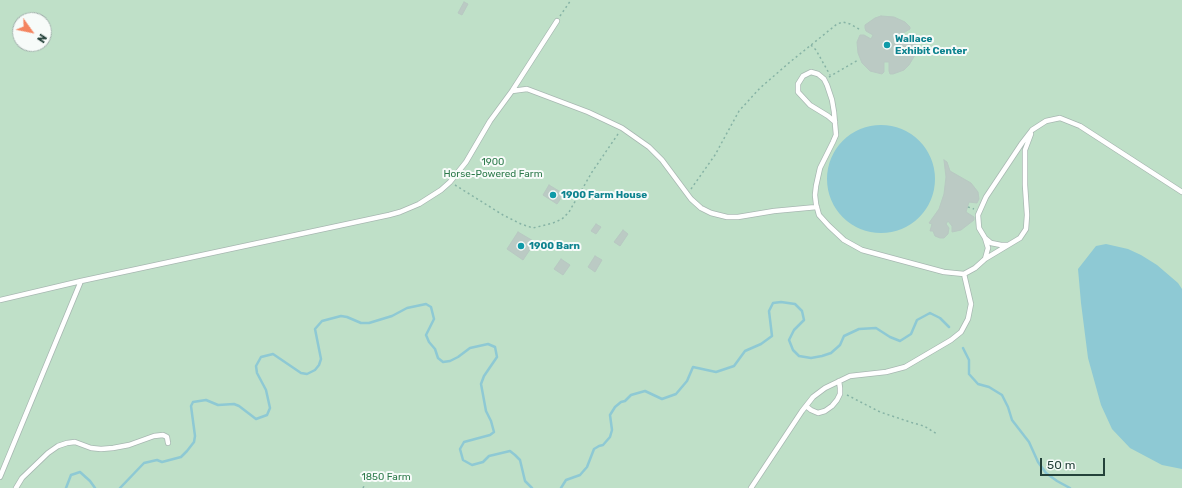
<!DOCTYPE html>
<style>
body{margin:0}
#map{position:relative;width:1182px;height:488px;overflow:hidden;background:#e6efeb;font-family:Rubik,sans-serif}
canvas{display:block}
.north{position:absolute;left:12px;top:12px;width:40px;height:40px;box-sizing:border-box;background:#f7fbf9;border:1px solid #a3b1ad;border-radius:50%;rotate:123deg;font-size:11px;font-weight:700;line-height:16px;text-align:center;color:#24423a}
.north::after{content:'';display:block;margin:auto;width:14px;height:18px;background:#f4845f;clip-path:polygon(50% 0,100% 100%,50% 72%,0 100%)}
.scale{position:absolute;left:1040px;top:458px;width:65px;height:18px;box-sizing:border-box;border:2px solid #24423a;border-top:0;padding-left:5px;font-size:12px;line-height:14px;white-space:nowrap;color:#24423a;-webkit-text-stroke:3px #f7fbf9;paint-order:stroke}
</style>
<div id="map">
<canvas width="1182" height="488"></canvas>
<div class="north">N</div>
<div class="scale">50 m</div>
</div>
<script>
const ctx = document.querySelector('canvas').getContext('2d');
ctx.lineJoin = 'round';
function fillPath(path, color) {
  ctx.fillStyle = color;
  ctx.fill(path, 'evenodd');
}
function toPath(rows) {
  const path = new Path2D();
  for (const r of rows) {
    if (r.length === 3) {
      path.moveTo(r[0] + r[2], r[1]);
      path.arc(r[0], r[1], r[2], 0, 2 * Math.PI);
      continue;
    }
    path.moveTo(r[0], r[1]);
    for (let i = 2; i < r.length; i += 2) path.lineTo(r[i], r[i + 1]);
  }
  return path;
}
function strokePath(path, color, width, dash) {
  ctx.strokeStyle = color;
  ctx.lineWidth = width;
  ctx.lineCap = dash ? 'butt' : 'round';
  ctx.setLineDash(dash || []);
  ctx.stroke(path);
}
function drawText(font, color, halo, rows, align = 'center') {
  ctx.font = font + ' Rubik,sans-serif';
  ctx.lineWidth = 4;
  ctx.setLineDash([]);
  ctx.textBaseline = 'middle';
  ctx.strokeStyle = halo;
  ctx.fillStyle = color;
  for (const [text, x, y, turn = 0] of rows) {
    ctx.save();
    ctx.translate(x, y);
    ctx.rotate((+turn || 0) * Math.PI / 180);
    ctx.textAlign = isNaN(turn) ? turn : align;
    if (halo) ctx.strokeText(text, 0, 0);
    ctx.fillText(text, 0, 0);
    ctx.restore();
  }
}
fillPath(toPath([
 [0,0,1182,0,1182,488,0,488],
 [20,20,44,20,44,44,20,44]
]), '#bfe0c8');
fillPath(toPath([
 [881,179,54],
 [1106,244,1128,249,1141,255,1157,265,1178,283,1182,289,1182,469,1162,465,1130,448,1112,429,1101,405,1088,358,1081,303,1078,269,1096,246]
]), '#8ec9d4');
strokePath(toPath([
 [963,348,969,360,969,374,978,384,989,387,1002,395,1008,407,1012,420,1029,442,1038,462,1046,473,1057,481,1070,488],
 [66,488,71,475,80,472,90,481,95,488],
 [120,488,144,463,157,460,162,462,181,457,187,451,194,442,195,436,191,406,193,402,206,400,218,405,234,404,239,406,256,419,267,415,270,408,266,390,257,373,256,366,261,357,273,354,301,373,307,374,315,370,319,365,321,359,315,329,322,321,341,316,347,317,361,323,369,323,392,316,407,308,426,304,431,307,434,319,426,335,429,342,435,349,438,358,443,362,450,361,458,357,470,348,488,344,495,347,497,357,484,376,481,384,486,411,491,421,494,432,490,435,464,442,460,449,463,460,472,465,483,462,489,456,510,451,515,455,520,460,525,481,532,488],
 [561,488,566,480,580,475,587,467,594,449,599,446,603,445,610,437,612,430,610,415,615,407,621,402,625,401,631,395,645,391,662,399,676,394,687,381,693,367,716,372,734,366,745,351,761,344,772,336,769,311,773,303,781,302,795,304,802,311,804,320,794,330,789,340,793,350,799,356,811,358,822,356,831,353,840,345,844,336,859,329,876,328,890,337,900,341,911,334,917,320,930,313,940,318,949,327]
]), '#8ec9d4', 2.5);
const building = toPath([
 [464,2,468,4,462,15,458,13,464,2],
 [881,16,894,17,905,22,910,27,910,29,900,35,902,37,903,39,910,35,914,36,916,43,915,55,909,65,904,70,893,74,890,74,889,71,889,62,884,62,884,72,882,74,870,71,862,63,858,53,857,42,860,35,864,35,871,39,873,35,866,31,865,28,865,25,875,18,881,16],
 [944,160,947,162,950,171,971,183,978,192,979,199,977,203,969,202,966,212,974,217,974,220,961,230,952,232,952,226,948,221,946,224,949,228,948,234,944,238,940,238,935,236,933,231,930,231,932,224,929,223,939,209,944,194,946,177,944,160],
 [549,185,564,194,557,204,543,195,549,185],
 [596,224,601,227,596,234,591,231,596,224],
 [623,230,628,234,620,246,614,242,623,230],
 [518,232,535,242,523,260,507,249,518,232],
 [595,256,602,260,595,272,588,267,595,256],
 [561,259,570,265,563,275,554,269,561,259]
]);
fillPath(building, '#bbcac4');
strokePath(building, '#b8c9c2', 1);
const lane = toPath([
 [512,91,527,89,535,92,588,112,622,128,649,147,662,160,691,199,701,208,711,213,727,217,738,217,774,211,817,207],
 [835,122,828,116,810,105,798,92,798,84,803,76,811,72,818,74,824,79,827,85,832,100,834,112,836,135,833,142,820,168,816,186,815,195,816,204,819,215,829,226,844,240,862,250,944,272,964,274,975,268,985,259,988,248,985,238,979,228,978,215,986,197,1022,143,1032,130,1046,121,1060,118,1080,126,1182,192],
 [985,238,991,243,1001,245,1007,245],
 [985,259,1020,238,1026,229,1027,215,1025,185,1025,150,1031,134],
 [0,300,81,281,389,215,400,212,419,204,441,190,450,182,466,162,490,121,512,91,557,21],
 [806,406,811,410,818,413,825,411,832,406,837,400,840,394,840,388,839,381],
 [0,477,81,281],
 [16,488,22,478,48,453,58,446,67,443,75,442,91,448,101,449,113,448,129,445,154,436,163,435,167,437,168,443],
 [751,488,802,411,813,397,825,388,850,376,886,372,905,367,951,340,961,332,968,319,971,304,964,274]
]);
strokePath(lane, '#a8b8b2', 6);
strokePath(toPath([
 [560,16,571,0],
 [811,45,816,50,830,75],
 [829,77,858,60],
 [455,185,503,215,521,224,533,228,553,223,562,219,569,212,592,172,618,134],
 [691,189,715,155,739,111,760,88,790,62,837,24,843,22,850,24,859,29],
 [968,207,974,209],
 [847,395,880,412,913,423,924,426,937,434],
 [363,488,365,484]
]), '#86b3a5', 1.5, [2, 3]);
strokePath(lane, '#fff', 4.5);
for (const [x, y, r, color] of [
 [887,45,4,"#0f9aa8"],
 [553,195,4,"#0f9aa8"],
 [521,246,4,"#0f9aa8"]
]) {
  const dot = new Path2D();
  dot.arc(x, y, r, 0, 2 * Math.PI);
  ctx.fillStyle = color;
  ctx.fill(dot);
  strokePath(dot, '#f7fbf9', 1.5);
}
drawText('bold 10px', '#0d838f', '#f7fbf9', [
 ["Wallace",895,39],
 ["Exhibit Center",895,51],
 ["1900 Farm House",561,195],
 ["1900 Barn",529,246]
], 'left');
drawText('10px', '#2d7a4b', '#f7fbf9', [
 ["1900",493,162],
 ["Horse-Powered Farm",493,174],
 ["1850 Farm",386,477]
]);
</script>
